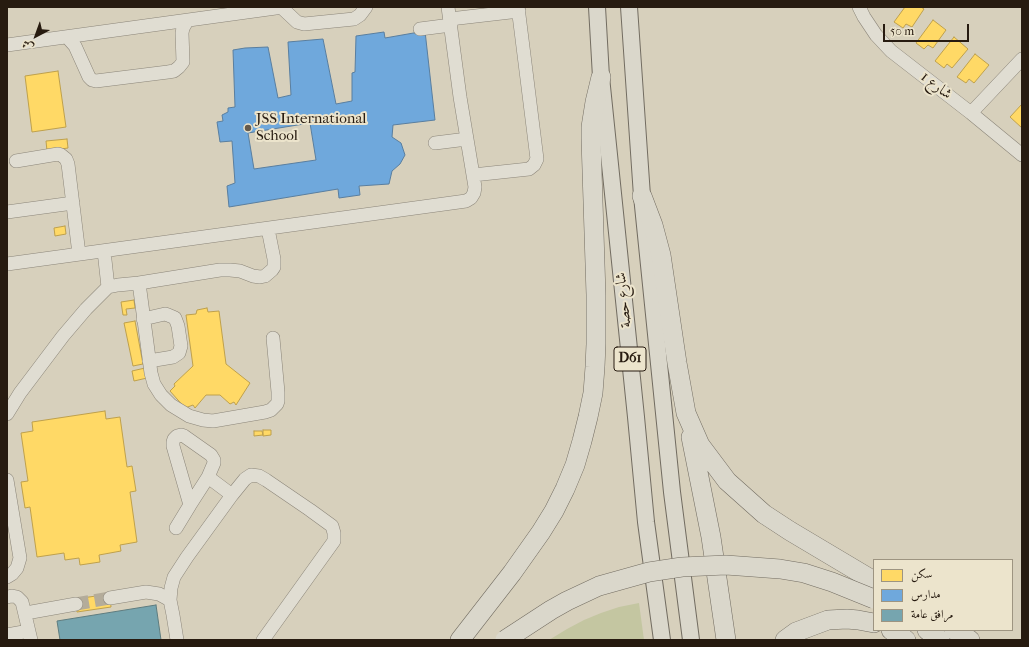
<!DOCTYPE html>
<meta charset="utf-8">
<style>
body{margin:0}
#map{position:relative;width:1029px;height:647px;overflow:hidden;background:#d7d0bc;font-family:"IM FELL French Canon",Amiri,serif}
canvas{display:block}
.frame{position:absolute;inset:0;border:8px solid #271b10;pointer-events:none}
.legend{position:absolute;left:873px;top:559px;width:140px;height:72px;box-sizing:border-box;background:#ece4cc;border:1px solid #9d9481;margin:0;padding:5px 7px;list-style:none;font-size:12px;color:#271b10}
.legend li{display:flex;align-items:center;gap:8px;height:20px}
.legend b{width:20px;border:1px solid #9d9481}
.north{position:absolute;left:16px;top:16px;width:40px;height:40px;-webkit-text-stroke:3px #ece4cc;paint-order:stroke;rotate:221deg;font-size:11px;font-weight:700;line-height:16px;text-align:center;color:#271b10}
.north::after{content:'';display:block;margin:auto;width:14px;height:18px;background:#271b10;clip-path:polygon(50% 0,100% 100%,50% 72%,0 100%)}
.scale{position:absolute;left:883px;top:24px;width:86px;height:18px;box-sizing:border-box;border:2px solid #271b10;border-top:0;padding-left:5px;font-size:12px;line-height:14px;white-space:nowrap;color:#271b10;-webkit-text-stroke:3px #ece4cc;paint-order:stroke}
</style>
<div id="map">
<canvas width="1029" height="647"></canvas>
<div class="frame"></div>
<ul class="legend">
<li><b style="height:11px;background:#ffd966"></b>سكن</li>
<li><b style="height:11px;background:#6fa8dc"></b>مدارس</li>
<li><b style="height:11px;background:#76a5af"></b>مرافق عامة</li>
</ul>
<div class="north">ش</div>
<div class="scale">50 m</div>
</div>
<script>
const ctx = document.querySelector('canvas').getContext('2d');
ctx.lineJoin = 'round';
function fillPath(path, color) {
  ctx.fillStyle = color;
  ctx.fill(path, 'evenodd');
}
function toPath(rows) {
  const path = new Path2D();
  for (const r of rows) {
    path.moveTo(r[0], r[1]);
    for (let i = 2; i < r.length; i += 2) path.lineTo(r[i], r[i + 1]);
  }
  return path;
}
function strokePath(path, color, width, dash) {
  ctx.strokeStyle = color;
  ctx.lineWidth = width;
  ctx.lineCap = dash ? 'butt' : 'round';
  ctx.setLineDash(dash || []);
  ctx.stroke(path);
}
function drawText(font, color, halo, rows, align = 'center') {
  ctx.font = font + ' "IM FELL French Canon",Amiri,serif';
  ctx.lineWidth = 4;
  ctx.setLineDash([]);
  ctx.textBaseline = 'middle';
  ctx.strokeStyle = halo;
  ctx.fillStyle = color;
  for (const [text, x, y, turn = 0] of rows) {
    ctx.save();
    ctx.translate(x, y);
    ctx.rotate((+turn || 0) * Math.PI / 180);
    ctx.textAlign = isNaN(turn) ? turn : align;
    if (halo) ctx.strokeText(text, 0, 0);
    ctx.fillText(text, 0, 0);
    ctx.restore();
  }
}
fillPath(toPath([
 [639,603,644,640,549,640,567,629,584,620,601,613,619,607]
]), '#c4c6a1');
const homes = toPath([
 [905,7,921,7,924,9,912,27,906,24,903,28,894,22,905,7],
 [933,20,946,30,933,48,928,45,924,49,916,43,933,20],
 [954,37,968,49,952,68,947,64,944,68,935,61,954,37],
 [975,54,989,65,974,83,969,79,966,83,957,77,975,54],
 [58,71,66,127,32,132,25,76,58,71],
 [1022,104,1022,128,1010,117,1022,104],
 [67,139,68,148,47,151,46,141,67,139],
 [65,226,66,234,55,236,54,228,65,226],
 [134,300,135,308,126,309,127,315,123,315,121,302,134,300],
 [207,308,208,312,219,311,226,364,250,383,236,405,234,402,230,404,220,395,206,395,195,408,193,405,185,408,170,391,175,386,174,384,193,366,186,315,196,314,197,310,207,308],
 [135,321,143,364,133,366,124,323,135,321],
 [145,368,147,378,134,381,132,371,145,368],
 [105,411,106,419,120,417,127,467,132,466,136,491,130,492,137,542,120,545,121,551,99,555,100,562,80,565,79,558,65,560,64,553,37,557,30,507,25,508,21,482,28,481,21,433,33,431,32,422,105,411],
 [263,430,271,430,271,435,263,436,263,430],
 [254,431,262,431,263,435,254,436,254,431],
 [110,594,111,607,77,612,75,599,110,594]
]);
fillPath(homes, '#ffd966');
strokePath(homes, '#bea04c', 1);
const schools = toPath([
 [425,31,435,120,393,125,392,137,401,143,405,155,400,164,392,171,389,184,359,186,360,195,339,198,338,189,229,207,227,186,235,183,232,141,220,142,217,122,223,121,222,115,228,112,228,108,235,107,233,50,245,48,268,47,278,98,291,95,288,42,323,39,336,104,352,101,352,73,355,72,356,36,384,32,385,38,425,31],
 [310,123,316,160,254,169,248,133,310,123]
]);
fillPath(schools, '#6fa8dc');
strokePath(schools, '#597e9f', 1);
const public = toPath([
 [156,605,161,640,60,640,57,621,156,605]
]);
fillPath(public, '#76a5af');
strokePath(public, '#5e7c7f', 1);
strokePath(toPath([
 [76,604,110,598]
]), '#b4ac9a', 13, [13, 6]);
const minor = toPath([
 [281,7,297,22,304,24,354,19,360,15,366,7],
 [859,7,864,17,876,35,891,51,971,113,1022,155],
 [450,19,519,11],
 [420,29,451,25],
 [67,37,75,46,89,77,92,80,96,81,168,72,174,71,179,67,183,62,182,33,183,28,187,21],
 [7,45,283,7],
 [971,113,1022,59],
 [435,143,467,139],
 [16,161,58,154,61,155,66,159,68,164,79,254],
 [473,175,529,169,534,165,537,159,518,7],
 [7,212,73,203],
 [104,251,108,287],
 [7,264,466,201,471,198,474,193,475,187,460,97,448,7],
 [139,283,151,373,154,384,161,395,171,405,189,416,203,420,213,421,265,412,271,410,277,404,278,401,278,392,273,338],
 [143,319,165,314,168,315,175,318,178,326,181,346,179,353,173,357,149,361],
 [7,414,20,393,63,336,86,309,108,287,118,285,139,283,220,270,230,270,240,271,253,276,260,277,265,276,272,270,274,267,274,259,268,229],
 [208,477,232,495],
 [7,480,20,558,17,568,12,574,7,577],
 [176,528,190,505,173,446,173,442,174,439,177,436,181,435,184,436,211,455,214,460,214,463,208,477,190,505],
 [7,597,12,596,17,597,22,602,31,640],
 [110,598,146,592,159,594,170,600],
 [26,613,76,604],
 [7,635,29,631],
 [177,640,173,615,170,600,171,588,174,577,187,557,232,495,245,479,251,475,259,476,266,480,310,510,332,526,334,533,334,541,263,640]
]);
const major = toPath([
 [597,7,601,77,636,417,646,522,662,640],
 [629,7,642,196,672,492,691,640]
]);
const highway = toPath([
 [642,196,653,225,661,255,677,363,686,413,700,445,727,481,764,514,790,531,874,581],
 [691,437,711,537,726,640],
 [891,630,906,640],
 [927,630,940,640],
 [954,630,970,640],
 [460,640,512,573,541,532,554,511,565,489,575,465,582,441,588,417,593,393,595,367,596,344,596,295,591,139,591,127,595,102,601,77],
 [785,640,796,632,828,620,847,619,858,620,874,623]
]);
strokePath(minor, '#8b8579', 14);
strokePath(major, '#726c61', 18);
strokePath(highway, '#726c61', 20);
strokePath(minor, '#e0ddd2', 13);
strokePath(major, '#dad7cb', 16);
strokePath(highway, '#dad7cb', 19);
const highwayBridge = toPath([
 [505,640,551,610,567,601,599,586,649,572,682,567,726,565,780,569,804,573,832,582,874,599]
]);
strokePath(highwayBridge, '#726c61', 20, []);
strokePath(highwayBridge, '#dad7cb', 19);
for (const [x, y, r, color] of [
 [248,128,4,"#655a4c"]
]) {
  const dot = new Path2D();
  dot.arc(x, y, r, 0, 2 * Math.PI);
  ctx.fillStyle = color;
  ctx.fill(dot);
  strokePath(dot, '#ece4cc', 1.5);
}
for (const [x, y, w] of [
 [630,359,32]
]) {
  const box = new Path2D();
  box.roundRect(x - w / 2, y - 12, w, 24, 3);
  ctx.fillStyle = '#ece4cc';
  ctx.fill(box);
  strokePath(box, '#271b10', 1);
}
drawText('bold 14px', '#271b10', null, [
 ["D61",630,359]
]);
drawText('15px', '#271b10', '#ece4cc', [
 ["شارع 1",936,86,38],
 ["شارع حصة",624,300,-96]
]);
drawText('15px', '#271b10', '#ece4cc', [
 ["JSS International",256,119],
 ["School",256,136]
], 'left');
</script>
